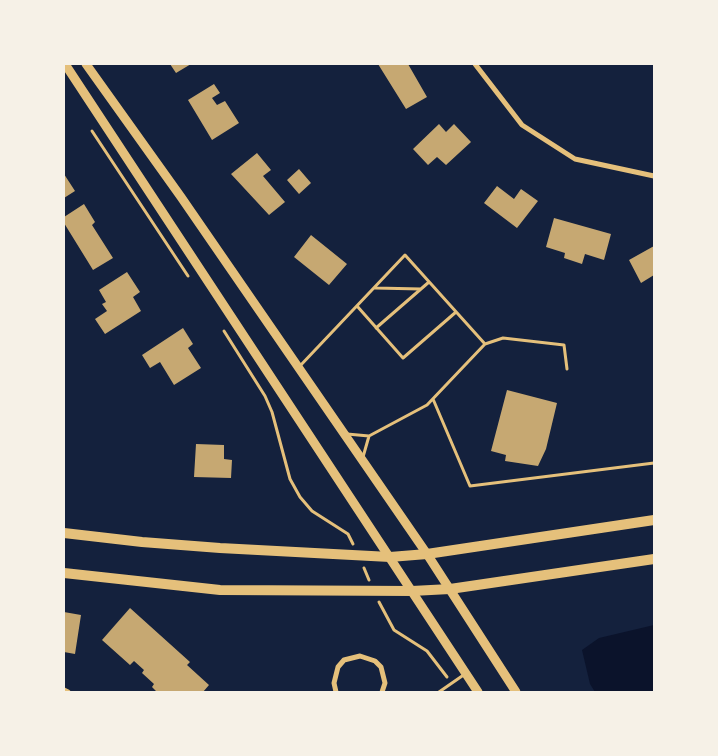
<!DOCTYPE html>
<style>
body{margin:0}
#map{position:relative;width:718px;height:756px;overflow:hidden;background:#14213d;font-family:Roboto,sans-serif}
canvas{display:block}
.frame{position:absolute;inset:0;border:65px solid #f6f1e7;pointer-events:none}
</style>
<div id="map">
<canvas width="718" height="756"></canvas>
<div class="frame"></div>
</div>
<script>
const ctx = document.querySelector('canvas').getContext('2d');
ctx.lineJoin = 'round';
function fillPath(path, color) {
  ctx.fillStyle = color;
  ctx.fill(path, 'evenodd');
}
function toPath(rows) {
  const path = new Path2D();
  for (const r of rows) {
    path.moveTo(r[0], r[1]);
    for (let i = 2; i < r.length; i += 2) path.lineTo(r[i], r[i + 1]);
  }
  return path;
}
function strokePath(path, color, width, dash) {
  ctx.strokeStyle = color;
  ctx.lineWidth = width;
  ctx.lineCap = dash ? 'butt' : 'round';
  ctx.setLineDash(dash || []);
  ctx.stroke(path);
}
fillPath(toPath([
 [654,625,654,692,595,692,590,684,582,650,599,638]
]), '#0b132b');
fillPath(toPath([
 [170,64,191,64,176,73],
 [378,64,408,64,427,97,406,109],
 [214,84,220,93,212,98,217,105,225,101,239,123,212,140,188,100],
 [439,124,446,132,454,124,471,142,446,165,437,157,428,165,413,149],
 [257,153,271,170,263,176,285,202,269,215,231,174],
 [299,169,311,183,299,194,287,180],
 [64,174,75,191,64,198],
 [497,186,514,199,521,189,538,201,517,228,484,203],
 [84,204,95,222,92,225,113,258,93,270,64,223,64,217],
 [554,218,611,234,604,260,585,254,582,264,564,258,565,253,546,247],
 [311,235,347,264,329,285,294,257],
 [654,246,654,275,641,283,629,260],
 [127,272,140,292,133,297,141,311,105,334,95,319,107,311,102,304,106,302,99,290],
 [183,328,193,344,188,348,201,368,174,385,160,362,150,368,142,355],
 [507,390,557,403,546,449,538,466,505,461,506,455,491,451],
 [196,444,224,445,224,459,232,460,231,478,194,477],
 [130,608,190,662,187,665,209,685,203,692,157,692,152,687,154,684,142,673,144,670,134,661,130,665,102,640],
 [64,612,81,615,75,654,64,652]
]), '#c6a872');
strokePath(toPath([
 [92,131,188,276],
 [224,331,265,396,272,412,290,479,300,497,312,511,348,534,353,544],
 [364,568,369,580],
 [379,602,394,630,427,651,447,677]
]), '#e5c07b', 3);
strokePath(toPath([
 [375,288,421,289],
 [357,306,403,358,456,312],
 [376,328,429,282],
 [299,367,405,255,485,344,503,338,564,345,567,369],
 [433,399,470,486,654,463],
 [347,434,369,436,427,405,485,344],
 [363,457,369,436],
 [439,692,465,674]
]), '#e5c07b', 3);
strokePath(toPath([
 [475,64,522,125,575,159,654,176],
 [64,690,68,692],
 [336,692,334,683,338,667,344,660,360,656,375,661,381,667,385,683,382,692]
]), '#e5c07b', 5);
strokePath(toPath([
 [65,64,478,692],
 [86,64,181,197,427,554,516,692]
]), '#e5c07b', 9);
strokePath(toPath([
 [64,533,142,542,220,548,390,557,427,554,654,520],
 [64,573,220,590,412,591,450,589,654,559]
]), '#e5c07b', 10);
</script>
